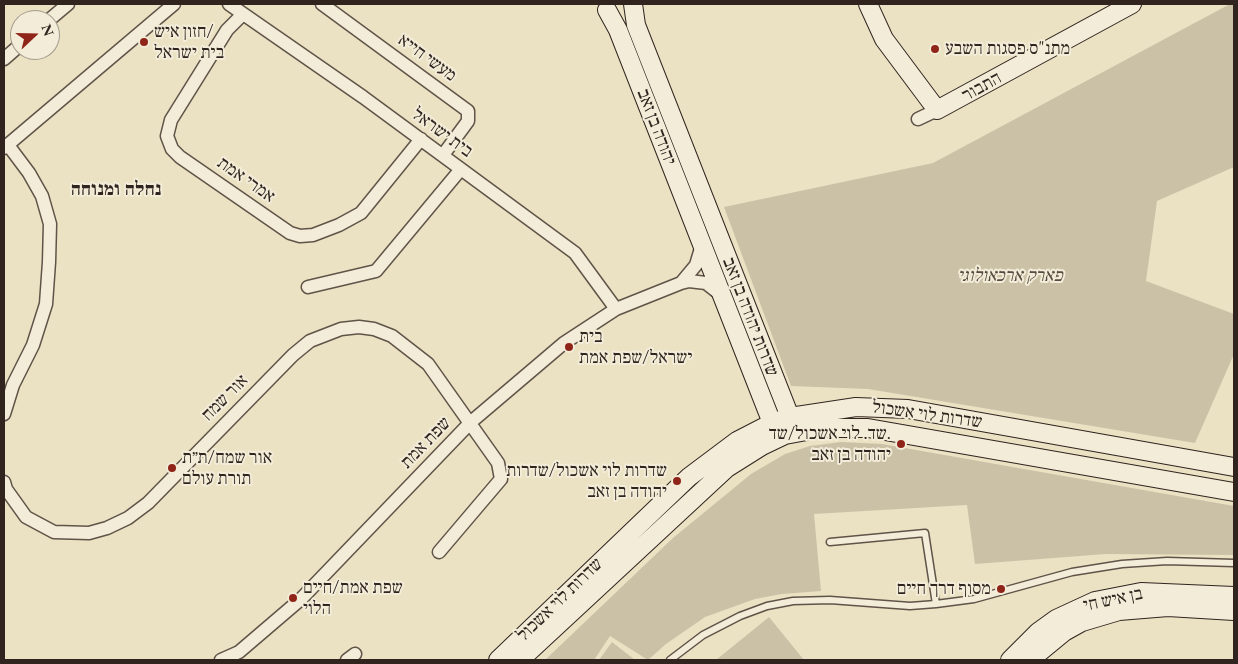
<!DOCTYPE html>
<meta charset="utf-8">
<style>
body{margin:0}
#map{position:relative;width:1238px;height:664px;overflow:hidden;background:#ebe1c3;font-family:"EB Garamond",serif}
canvas{display:block}
.frame{position:absolute;inset:0;border:5px solid #31241f;pointer-events:none}
.north{position:absolute;left:10px;top:10px;width:50px;height:50px;box-sizing:border-box;background:#f2ecd8;border:1px solid #a59c8e;border-radius:50%;rotate:69deg;font-size:14px;font-weight:700;line-height:20px;text-align:center;color:#31241f}
.north::after{content:'';display:block;margin:auto;width:18px;height:22px;background:#8f2418;clip-path:polygon(50% 0,100% 100%,50% 72%,0 100%)}
</style>
<div id="map">
<canvas width="1238" height="664"></canvas>
<div class="frame"></div>
<div class="north">N</div>
</div>
<script>
const ctx = document.querySelector('canvas').getContext('2d');
ctx.lineJoin = 'round';
function fillPath(path, color) {
  ctx.fillStyle = color;
  ctx.fill(path, 'evenodd');
}
function toPath(rows) {
  const path = new Path2D();
  for (const r of rows) {
    path.moveTo(r[0], r[1]);
    for (let i = 2; i < r.length; i += 2) path.lineTo(r[i], r[i + 1]);
  }
  return path;
}
function strokePath(path, color, width, dash) {
  ctx.strokeStyle = color;
  ctx.lineWidth = width;
  ctx.lineCap = dash ? 'butt' : 'round';
  ctx.setLineDash(dash || []);
  ctx.stroke(path);
}
function drawText(font, color, halo, rows, align = 'center') {
  ctx.font = font + ' "EB Garamond","Frank Ruhl Libre",serif';
  ctx.lineWidth = 4;
  ctx.setLineDash([]);
  ctx.textBaseline = 'middle';
  ctx.strokeStyle = halo;
  ctx.fillStyle = color;
  for (const [text, x, y, turn = 0] of rows) {
    ctx.save();
    ctx.translate(x, y);
    ctx.rotate((+turn || 0) * Math.PI / 180);
    ctx.textAlign = isNaN(turn) ? turn : align;
    if (halo) ctx.strokeText(text, 0, 0);
    ctx.fillText(text, 0, 0);
    ctx.restore();
  }
}
fillPath(toPath([
 [1230,4,1234,4,1234,167,1157,201,1146,281,1234,314,1234,354,1195,443,868,389,791,386,724,207,933,163],
 [841,442,882,444,1234,506,1234,555,1106,554,975,564,967,505,814,514,821,591,782,594,755,599,705,617,666,644,648,660,610,636,594,660,545,660,673,538,751,474,785,454,810,446],
 [769,617,804,660,716,660],
 [612,642,635,660,599,660]
]), '#cbc1a7');
const lane = toPath([
 [830,542,925,533,936,604],
 [670,660,703,635,740,616,767,606,793,601,830,600,910,606,936,604,974,599,1072,572,1122,564,1167,561,1234,563]
]);
const street = toPath([
 [229,4,363,97,575,253,616,309],
 [322,4,468,111,468,121,443,155],
 [243,14,227,30,171,120,167,136,172,149,180,157,290,233,300,236,313,235,339,225,361,213,421,139],
 [49,20,68,4],
 [4,59,20,45],
 [918,119,937,110],
 [4,148,174,4],
 [681,283,696,265,702,245],
 [308,287,376,271,461,169],
 [4,414,13,385,33,345,46,304,49,262,50,224,42,196,29,173,8,145],
 [4,482,6,489,26,517,54,532,89,533,107,528,128,518,148,503,293,355,310,341,341,329,359,327,374,329,392,336,428,364,498,463,501,479,439,552],
 [221,660,239,652,301,599,471,422,564,343,616,309,681,283,689,281,706,283,720,294],
 [347,660,355,654]
]);
const secondary = toPath([
 [633,4,636,25,790,417,787,429],
 [868,4,884,39,937,110,1132,4],
 [607,10,618,30,772,423,779,430],
 [498,660,689,477,737,441,772,423,790,417,856,407,908,409,1234,467],
 [520,660,727,468,762,446,785,435,823,428,868,428,1234,492],
 [1010,660,1038,632,1056,619,1095,601,1141,592,1234,596],
 [1030,660,1064,632,1082,622,1119,611,1168,607,1234,611]
]);
strokePath(lane, '#605348', 9);
strokePath(street, '#605348', 15);
strokePath(secondary, '#31241f', 20);
strokePath(lane, '#f2ecd8', 6);
strokePath(street, '#f2ecd8', 12);
strokePath(secondary, '#f2ecd8', 18);
for (const [x, y, r, color] of [
 [144,42,5,"#8f2418"],
 [935,49,5,"#8f2418"],
 [569,347,5,"#8f2418"],
 [901,444,5,"#8f2418"],
 [172,468,5,"#8f2418"],
 [677,481,5,"#8f2418"],
 [1001,589,5,"#8f2418"],
 [293,598,5,"#8f2418"]
]) {
  const dot = new Path2D();
  dot.arc(x, y, r, 0, 2 * Math.PI);
  ctx.fillStyle = color;
  ctx.fill(dot);
  strokePath(dot, '#f2ecd8', 2);
}
drawText('18px', '#31241f', '#f2ecd8', [
 ["חזון איש/",154,32],
 ["בית ישראל",154,53],
 ["מתנ\"ס פסגות השבע",945,49],
 ["בית",579,337],
 ["ישראל/שפת אמת",579,358],
 ["שד. לוי אשכול/שד.",891,434,"right"],
 ["יהודה בן זאב",891,455,"right"],
 ["אור שמח/ת״ת",182,458],
 ["תורת עולם",182,479],
 ["שדרות לוי אשכול/שדרות",667,471,"right"],
 ["יהודה בן זאב",667,492,"right"],
 ["שפת אמת/חיים",303,588],
 ["הלוי",303,609],
 ["מסוף דרך חיים",991,589,"right"]
], 'left');
drawText('18px', '#31241f', '#f2ecd8', [
 ["מעשי חייא",427,58,36],
 ["התבור",982,87,-29],
 ["יהודה בן זאב",656,127,69],
 ["בית ישראל",442,133,36],
 ["אמרי אמת",246,180,35],
 ["שדרות יהודה בן זאב",750,317,69],
 ["אור שמח",225,398,-45],
 ["שדרות לוי אשכול",927,415,8],
 ["שפת אמת",426,443,-46],
 ["שדרות לוי אשכול",560,600,-44],
 ["בן איש חי",1113,600,-12]
]);
drawText('italic 18px', '#584b41', '#f2ecd8', [
 ["פארק ארכאולוגי",1010,276]
]);
drawText('bold 19px', '#31241f', '#f2ecd8', [
 ["נחלה ומנוחה",116,190]
]);
</script>
